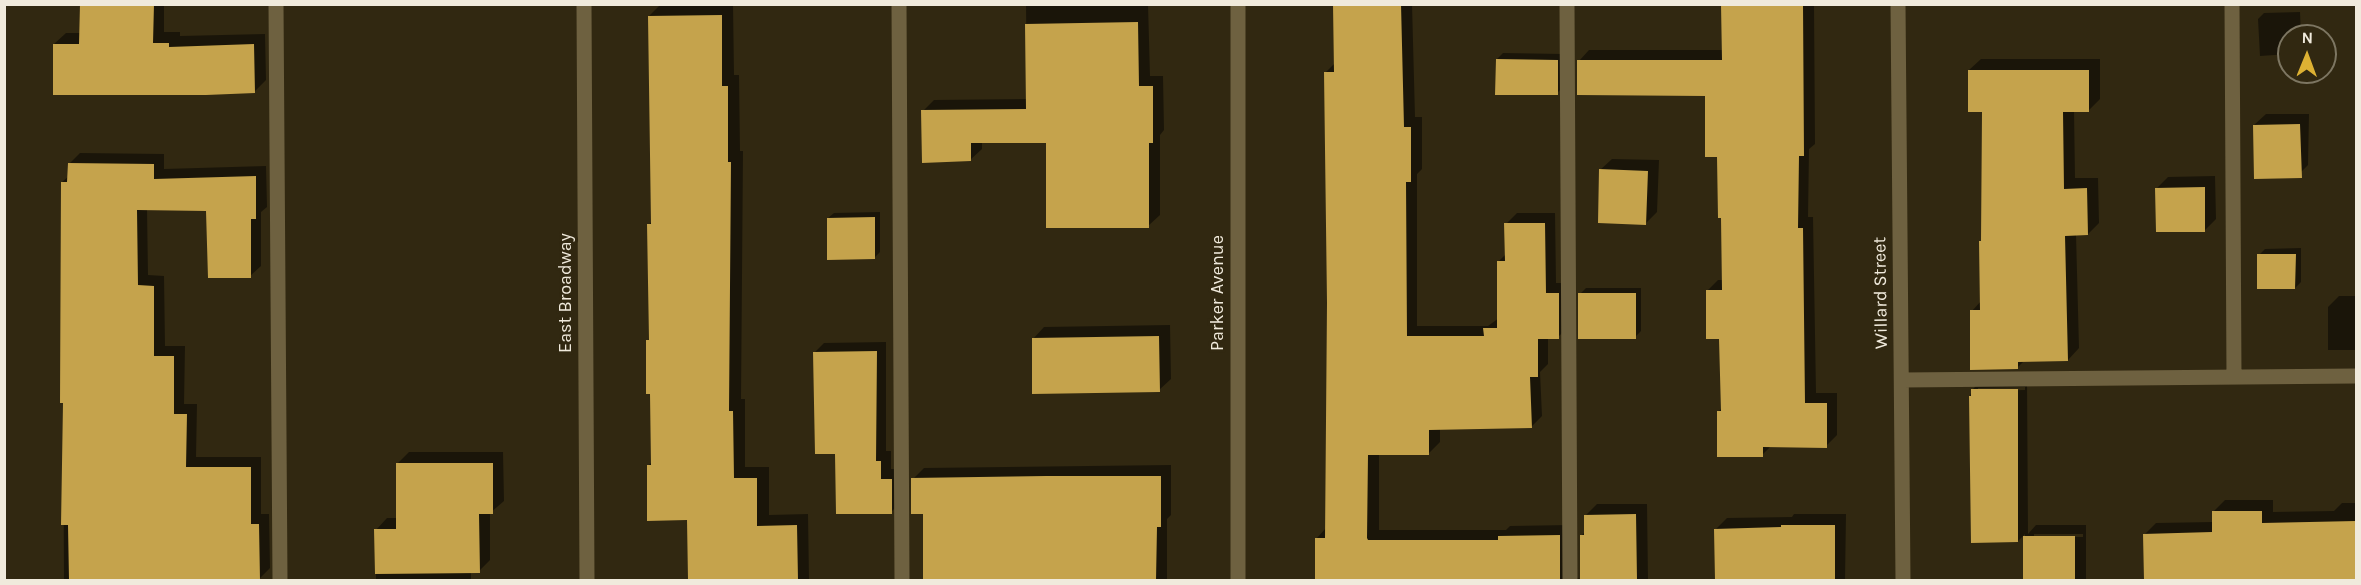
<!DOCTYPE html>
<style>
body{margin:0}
#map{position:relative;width:2361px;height:585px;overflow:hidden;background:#312811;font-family:Karla,sans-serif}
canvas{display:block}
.frame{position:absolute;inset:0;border:6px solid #f0eadc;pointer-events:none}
.north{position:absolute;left:2277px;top:24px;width:60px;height:60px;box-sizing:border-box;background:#312811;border:2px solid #7d7662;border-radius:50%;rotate:1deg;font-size:16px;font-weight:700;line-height:24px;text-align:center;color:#f0eadc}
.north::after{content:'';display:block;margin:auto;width:21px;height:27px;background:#ddb133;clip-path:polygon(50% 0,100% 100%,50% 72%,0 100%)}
</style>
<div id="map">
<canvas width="2361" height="585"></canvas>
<div class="frame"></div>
<div class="north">N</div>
</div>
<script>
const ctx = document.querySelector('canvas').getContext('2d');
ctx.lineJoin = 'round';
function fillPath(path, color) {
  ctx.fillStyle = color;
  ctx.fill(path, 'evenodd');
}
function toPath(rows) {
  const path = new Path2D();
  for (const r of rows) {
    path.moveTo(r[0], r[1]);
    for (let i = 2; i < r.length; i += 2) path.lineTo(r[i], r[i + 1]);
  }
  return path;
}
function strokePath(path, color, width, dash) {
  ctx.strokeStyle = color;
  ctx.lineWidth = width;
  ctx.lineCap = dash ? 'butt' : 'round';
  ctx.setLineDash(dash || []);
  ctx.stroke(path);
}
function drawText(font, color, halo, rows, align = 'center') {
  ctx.font = font + ' Karla,sans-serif';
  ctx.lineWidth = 6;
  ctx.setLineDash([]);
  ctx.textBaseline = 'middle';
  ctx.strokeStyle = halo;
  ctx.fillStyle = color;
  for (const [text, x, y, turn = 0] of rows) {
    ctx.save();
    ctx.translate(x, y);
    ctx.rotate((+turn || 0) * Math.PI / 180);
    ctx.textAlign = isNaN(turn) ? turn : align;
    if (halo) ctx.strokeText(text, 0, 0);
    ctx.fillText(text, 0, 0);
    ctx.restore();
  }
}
fillPath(toPath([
 [81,4,164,4,164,32,180,32,180,36,265,34,266,80,255,91,54,44,66,33,81,33],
 [661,4,733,4,734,75,739,75,740,151,743,151,741,399,745,399,745,467,769,467,769,515,808,514,809,580,689,580,689,519,648,466,652,462,652,392,648,341,650,338,649,225,652,221,649,16],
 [1026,4,1148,4,1150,76,1163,76,1164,130,1160,135,1160,215,1148,226,1047,142,982,142,982,149,970,160,923,111,934,100,1027,99],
 [1335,4,1412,4,1415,117,1422,117,1422,169,1417,174,1417,326,1488,326,1499,318,1498,262,1506,254,1506,224,1517,213,1555,213,1556,283,1569,283,1569,326,1558,337,1548,337,1548,364,1540,372,1542,416,1531,427,1440,428,1440,442,1429,453,1379,453,1379,530,1506,530,1510,526,1570,525,1576,578,1581,579,1581,536,1586,531,1586,515,1597,504,1647,504,1648,580,1316,580,1316,539,1326,528,1329,303,1326,72,1335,63],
 [1723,4,1814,4,1815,144,1809,149,1808,217,1813,217,1816,393,1837,393,1837,435,1826,446,1771,446,1762,455,1718,412,1723,407,1721,338,1707,291,1718,280,1724,280,1719,155,1707,94,1579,61,1589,50,1724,50],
 [2300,12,2301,36,2289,36,2289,54,2260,56,2258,19,2264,13],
 [1503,53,1563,54,1563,87,1557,93,1497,59],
 [1981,59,2100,59,2100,99,2089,110,2074,110,2075,178,2098,178,2099,223,2088,234,2076,234,2079,348,2068,360,2025,360,2017,368,1972,311,1981,301,1980,242,1983,239,1983,110,1969,70],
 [2266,114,2309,114,2308,165,2296,177,2254,125],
 [80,153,164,154,164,169,266,166,267,207,261,212,261,266,250,276,208,210,147,209,148,275,164,276,165,346,185,346,184,404,197,404,196,457,261,457,261,514,269,514,270,568,259,579,64,580,62,182,69,176,69,164],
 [1612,159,1659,160,1657,212,1646,223,1600,170],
 [2215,176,2216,219,2205,230,2156,189,2168,177],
 [880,212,880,252,874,258,828,218,834,213],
 [2301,248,2301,282,2295,288,2259,255,2265,249],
 [1586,288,1641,288,1641,331,1635,337,1580,294],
 [2339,296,2356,296,2356,350,2328,350,2328,307],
 [1170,325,1171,379,1159,390,1033,339,1044,327],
 [886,342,886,451,891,451,891,469,901,469,901,502,891,512,837,453,815,352,824,343],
 [2027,379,2028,534,2036,525,2086,525,2086,580,2025,580,2025,534,2018,541,1970,396,1972,390,1982,380],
 [2025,387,2025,390,1978,391,1978,388],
 [2034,534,2083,534,2083,537,2034,537],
 [409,452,503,452,504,501,490,513,490,560,479,571,471,572,471,580,376,580,376,530,387,518,398,518,397,464],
 [1171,465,1171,515,1167,519,1167,580,924,580,924,512,913,479,924,468],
 [2225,500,2273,500,2273,512,2334,511,2342,503,2356,503,2356,580,2145,580,2144,535,2156,523,2213,522,2213,512],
 [1794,514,1846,514,1845,580,1716,580,1715,530,1727,518,1792,517]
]), '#0007');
fillPath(toPath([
 [80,4,154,4,153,43,169,43,169,47,254,44,255,93,206,95,53,95,53,44,79,44],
 [1333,4,1401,4,1404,127,1411,127,1411,182,1406,182,1407,336,1484,336,1483,328,1497,328,1497,261,1505,261,1504,223,1545,223,1546,293,1559,293,1559,339,1538,339,1538,377,1530,377,1532,428,1429,430,1429,455,1368,455,1367,538,1368,540,1498,540,1498,536,1560,535,1560,580,1315,580,1315,538,1325,538,1327,303,1324,72,1334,72],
 [1721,4,1803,4,1804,156,1799,156,1798,228,1803,228,1805,403,1827,403,1827,448,1763,447,1763,457,1717,457,1717,411,1721,411,1719,339,1706,339,1706,290,1722,290,1721,218,1718,218,1717,157,1705,157,1705,96,1577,95,1577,60,1722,60],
 [722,15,722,86,728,86,728,162,731,162,729,411,733,411,734,478,757,478,757,526,797,525,798,580,688,580,687,520,647,521,647,465,651,465,650,394,646,394,646,340,649,340,647,224,651,224,648,16],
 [1138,22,1139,86,1153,86,1153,143,1149,143,1149,228,1046,228,1046,143,971,143,971,161,922,163,921,110,1026,109,1025,24],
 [1496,59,1558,60,1558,95,1495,95],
 [1968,70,2089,70,2089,112,2063,112,2064,189,2087,188,2088,235,2065,236,2068,361,2018,362,2018,369,1970,370,1970,310,1980,310,1979,241,1981,241,1982,112,1968,112],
 [2300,124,2302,178,2254,179,2253,125],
 [68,163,154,164,154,179,256,176,256,219,251,219,251,278,208,278,206,211,137,210,138,285,154,286,154,356,174,356,174,414,187,414,186,467,251,467,251,524,259,524,260,580,69,580,68,525,61,525,63,403,60,403,61,182,67,182],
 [1599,169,1648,171,1646,225,1598,223],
 [2205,187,2205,232,2156,232,2155,188],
 [875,217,875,259,827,260,827,218],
 [2257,254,2296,254,2295,289,2257,289],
 [1578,293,1636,293,1636,339,1578,339],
 [1159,336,1160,392,1032,394,1032,338],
 [877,351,876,461,881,461,881,479,892,479,892,514,836,514,835,454,815,454,813,352],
 [1971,389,2018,389,2018,542,1971,543,1969,396,1971,396],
 [396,463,493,463,493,514,479,514,480,573,375,574,374,529,396,529],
 [1046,476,1161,476,1161,527,1157,527,1156,580,923,580,923,514,911,514,911,478],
 [2212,511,2262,511,2262,523,2356,521,2356,580,2144,580,2143,534,2212,532],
 [1636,514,1637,580,1580,580,1580,535,1584,535,1584,515],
 [1781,525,1835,525,1835,580,1715,580,1714,529,1781,527],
 [2023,536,2075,536,2075,580,2023,580]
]), '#c5a34c');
strokePath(toPath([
 [276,4,280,580],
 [584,4,587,580],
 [899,4,902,580],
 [1238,4,1238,580],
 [1567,4,1570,580],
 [1898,4,1903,580],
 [2232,4,2234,377],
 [1902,380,2356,376]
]), '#6e6140', 15);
drawText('18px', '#f0eadc', '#312811', [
 ["East Broadway",566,293,-90],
 ["Parker Avenue",1218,293,-90],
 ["Willard Street",1881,293,-91]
]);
</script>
